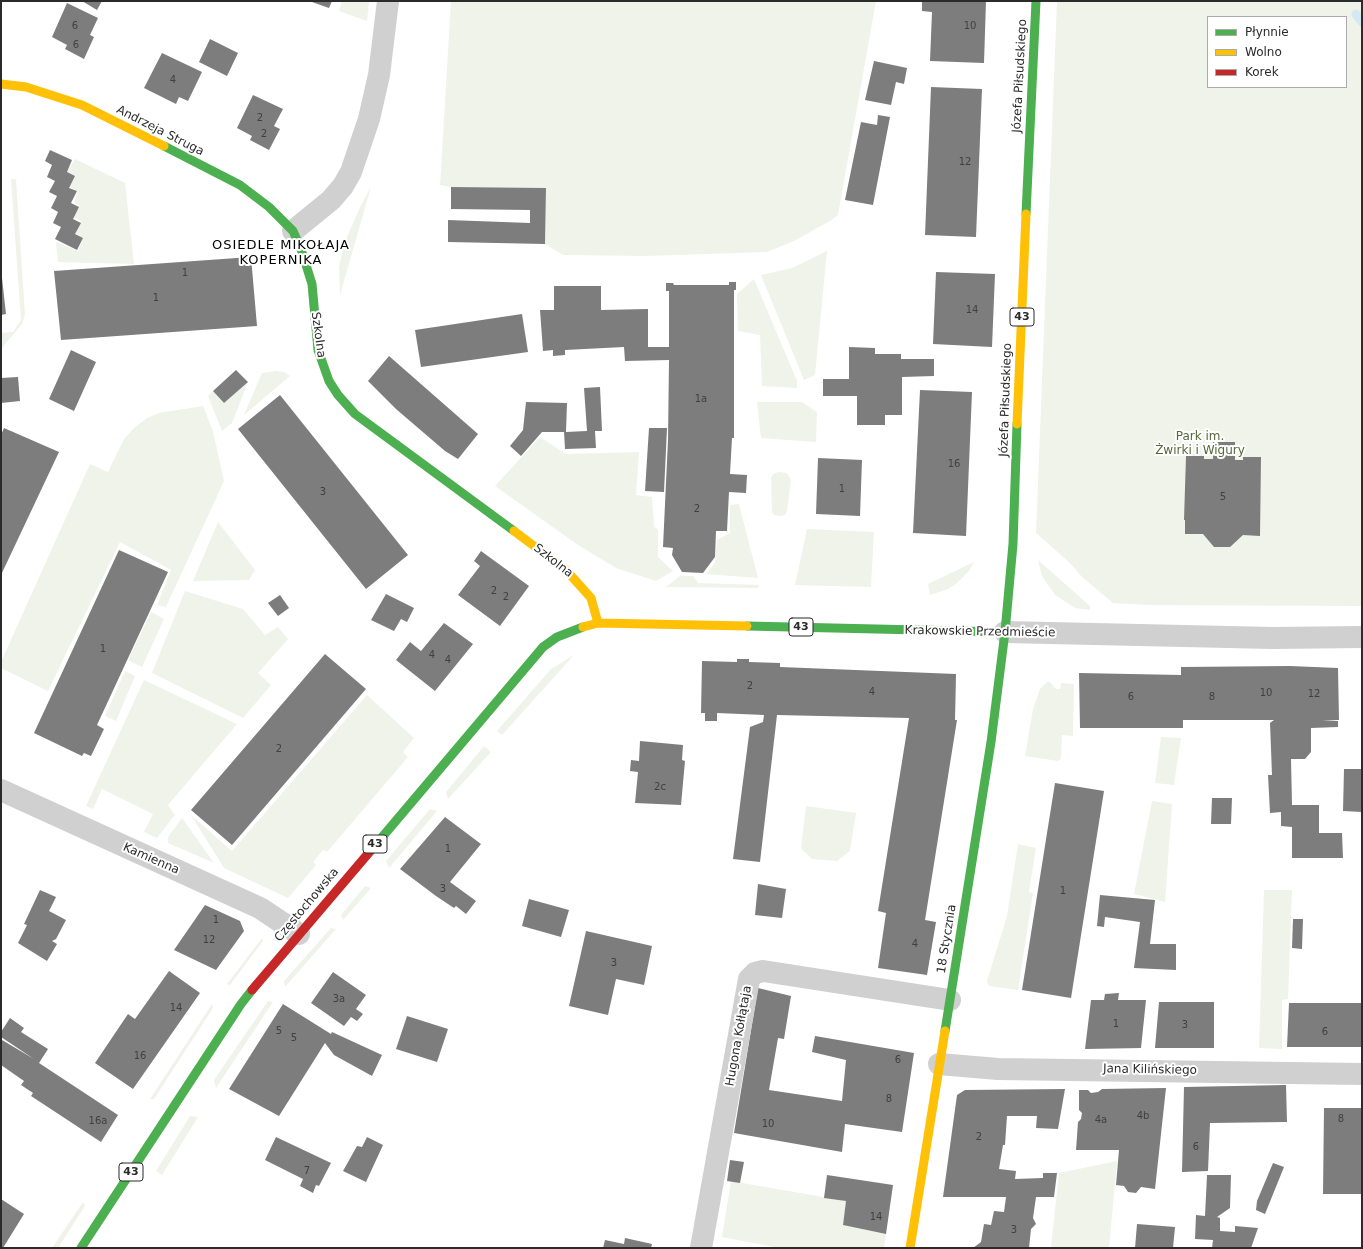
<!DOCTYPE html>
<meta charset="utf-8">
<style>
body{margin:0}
#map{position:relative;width:1363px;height:1249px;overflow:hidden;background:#fff;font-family:"DejaVu Sans",sans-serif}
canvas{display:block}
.frame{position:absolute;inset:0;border:2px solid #2b2b2b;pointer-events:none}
.legend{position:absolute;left:1207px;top:16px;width:140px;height:72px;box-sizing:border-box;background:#fff;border:1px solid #aaa;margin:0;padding:5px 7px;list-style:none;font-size:12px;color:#2b2b2b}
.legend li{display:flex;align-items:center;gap:8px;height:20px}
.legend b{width:20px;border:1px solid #aaa}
</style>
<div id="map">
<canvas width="1363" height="1249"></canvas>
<div class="frame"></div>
<ul class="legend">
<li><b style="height:5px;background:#4caf50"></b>Płynnie</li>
<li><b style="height:5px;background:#ffc107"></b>Wolno</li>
<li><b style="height:5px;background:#c62828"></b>Korek</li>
</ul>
</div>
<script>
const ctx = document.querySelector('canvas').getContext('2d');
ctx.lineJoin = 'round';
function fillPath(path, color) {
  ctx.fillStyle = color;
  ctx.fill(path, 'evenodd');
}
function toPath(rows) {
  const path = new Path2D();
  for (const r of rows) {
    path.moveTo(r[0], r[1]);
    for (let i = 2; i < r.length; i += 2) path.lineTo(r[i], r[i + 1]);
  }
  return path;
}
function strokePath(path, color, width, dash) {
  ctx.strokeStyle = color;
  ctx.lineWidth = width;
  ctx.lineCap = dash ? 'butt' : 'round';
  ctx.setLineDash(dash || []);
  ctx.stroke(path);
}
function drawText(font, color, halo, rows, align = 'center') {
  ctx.font = font + ' "DejaVu Sans",sans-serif';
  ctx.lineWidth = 4;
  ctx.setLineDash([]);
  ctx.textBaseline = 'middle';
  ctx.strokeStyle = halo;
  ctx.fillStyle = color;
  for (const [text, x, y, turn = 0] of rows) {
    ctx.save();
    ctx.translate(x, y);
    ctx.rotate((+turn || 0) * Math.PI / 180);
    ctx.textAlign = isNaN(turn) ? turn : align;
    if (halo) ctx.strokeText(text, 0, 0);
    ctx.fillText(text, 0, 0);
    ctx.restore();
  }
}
fillPath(toPath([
 [342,1,369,1,367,21,339,11],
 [451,1,876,1,838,215,830,221,794,241,767,252,646,256,563,255,545,244,546,188,451,187,440,185],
 [1057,1,1362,1,1362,606,1149,605,1113,603,1082,577,1071,564,1036,533],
 [1208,17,1346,17,1346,87,1208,87],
 [75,159,125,183,134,264,58,262,56,242,78,251,83,238,75,233,81,221,73,217,79,206,74,202,78,191,69,187,67,172],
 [11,179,16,179,25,315,22,324,1,349,1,333,13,332,21,320],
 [371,187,340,295,339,267,344,244,361,205],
 [827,251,815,375,804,380,761,275,792,268],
 [754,279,797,381,797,388,762,386,760,335,738,331,737,294],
 [276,371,284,372,290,376,244,415,262,373],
 [248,382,232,423,222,431,208,396,213,391,224,403],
 [757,402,802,402,817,412,816,442,761,438],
 [203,406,213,431,224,481,166,607,157,605,171,570,120,542,48,691,1,668,1,662,90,464,108,472,124,439,134,428,147,418,159,413],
 [540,437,566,454,639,452,636,495,652,497,654,527,658,529,658,557,673,571,656,581,616,568,578,545,495,486],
 [778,472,787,473,791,480,787,511,785,515,781,516,774,515,772,512,771,478,773,474],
 [739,504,758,578,706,574,715,563,717,540,730,533,730,505],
 [218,522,255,570,249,580,193,581],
 [807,529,874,532,871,587,795,585],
 [1038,560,1090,606,1090,610,1075,608,1055,595,1042,576],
 [974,562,969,571,956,584,948,589,930,595,928,584],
 [680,576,693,576,698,583,759,585,758,588,666,587],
 [185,591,243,609,265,635,278,627,288,639,258,673,271,685,243,718,152,673],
 [151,612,164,619,142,667,128,660],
 [574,655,502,735,497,731,551,669],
 [125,671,135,676,116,721,105,716],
 [144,680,237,724,168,805,175,815,157,838,144,832,153,814,102,789,93,809,86,806],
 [1047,682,1050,682,1056,689,1060,689,1061,683,1074,684,1073,736,1062,735,1061,759,1058,761,1025,756,1033,709,1040,689],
 [367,695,414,738,403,752,408,757,327,852,323,850,313,862,316,865,288,898,224,868,191,815,232,851],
 [1161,737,1181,738,1174,785,1155,783],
 [484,746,491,752,448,799,446,792],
 [1152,801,1172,804,1165,902,1134,894],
 [806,806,856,813,850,851,837,861,812,859,801,848],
 [430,809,437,811,389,868,386,861],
 [182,818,214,863,168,843,168,837],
 [1018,844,1036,848,1029,892,1033,893,1018,990,989,986,987,981,1007,916],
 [365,886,371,888,343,920,341,915],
 [1264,890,1292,890,1288,999,1282,1000,1282,1049,1259,1048],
 [331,928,336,929,285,987,284,981],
 [262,938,263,941,230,985,227,984],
 [268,1001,273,1002,216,1088,214,1080],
 [212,1004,213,1008,154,1099,150,1099],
 [190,1116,198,1117,162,1175,156,1171],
 [1117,1161,1109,1248,1051,1248,1059,1173],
 [731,1181,846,1201,843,1225,886,1234,884,1248,779,1248,722,1237],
 [83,1202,85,1206,58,1248,52,1248]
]), '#f0f3ea');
strokePath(toPath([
 [1356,14,1362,22]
]), '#d4e9f1', 9);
fillPath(toPath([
 [82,1,102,1,97,10],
 [309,1,332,1,329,8],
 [922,1,986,1,984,63,930,61,932,12,922,11],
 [67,3,98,18,90,35,94,37,84,59,65,49,67,45,52,37],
 [210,39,238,53,227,76,199,62],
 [162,53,202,72,188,101,179,97,176,104,144,88],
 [874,61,907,68,904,84,896,82,891,105,865,100],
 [931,87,982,89,976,237,925,235],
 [253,95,283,109,274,126,280,129,269,150,250,140,252,136,237,128],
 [878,115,890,117,873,205,845,200,861,122,877,125],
 [50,150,72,160,67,172,75,176,69,188,77,191,71,203,79,207,73,219,81,223,75,234,83,238,77,250,55,239,61,227,53,223,58,212,51,208,57,196,49,192,55,181,47,177,52,165,45,161],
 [451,187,546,188,545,244,448,242,448,220,530,223,530,210,451,209],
 [251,257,257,326,61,340,54,271],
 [1,269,6,314,1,315],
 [936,272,995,274,992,347,933,344],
 [729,282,736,282,736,290,734,290,734,438,732,438,730,474,747,475,746,493,729,492,727,531,716,531,715,557,703,573,682,572,672,555,673,548,663,547,668,440,669,360,625,361,624,347,565,350,565,355,553,356,553,350,543,351,540,310,554,310,554,286,601,286,601,310,648,309,648,347,669,347,669,291,666,291,666,283,673,283,674,285,729,285],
 [522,314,528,352,421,367,415,330],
 [849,347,875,348,875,354,901,354,901,359,934,359,934,376,902,377,902,415,885,415,885,425,857,425,857,396,823,396,823,379,849,379],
 [71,350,96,362,74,411,49,399],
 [389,356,478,434,458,459,445,451,396,409,368,381],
 [236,370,248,382,224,403,213,391],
 [18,377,20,401,1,403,1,378],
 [600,387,602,431,595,431,596,448,565,449,564,432,542,432,521,456,510,446,523,430,526,402,567,403,566,432,587,431,584,388],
 [920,390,972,392,966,536,913,533],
 [280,395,408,555,366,589,238,429],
 [4,428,59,452,1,575,1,435],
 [649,428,667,428,664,492,645,491],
 [1213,442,1235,442,1235,460,1243,460,1243,457,1261,457,1260,536,1243,535,1230,547,1214,547,1203,534,1185,534,1185,520,1184,520,1186,456,1204,456,1204,459,1213,459],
 [818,458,862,460,860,516,816,514],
 [119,550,168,572,97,725,104,729,91,756,84,753,82,756,34,733],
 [481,551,529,586,500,626,458,595,480,566,474,561],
 [386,594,414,608,407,622,401,619,394,631,371,620],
 [280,595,289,608,278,616,268,603],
 [444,623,473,644,435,691,396,660,410,642,421,651],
 [325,654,366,689,232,845,191,810],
 [737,659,749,659,749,662,780,663,780,667,956,674,955,720,957,720,925,920,936,922,927,975,878,968,886,913,878,911,909,718,777,715,760,862,733,859,750,727,763,722,764,715,717,713,717,721,705,721,705,713,701,713,702,661,737,662],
 [1290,666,1338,668,1339,720,1322,720,1338,721,1338,727,1311,728,1311,752,1305,759,1291,759,1292,805,1319,805,1319,833,1342,833,1343,858,1292,858,1292,827,1281,826,1281,812,1270,813,1268,775,1272,775,1270,723,1274,720,1183,720,1183,728,1080,728,1079,673,1181,675,1181,667],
 [640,741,683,745,682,760,685,761,681,805,635,803,638,772,630,771,631,760,639,761],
 [1344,769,1362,769,1362,812,1343,811],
 [1055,783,1104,791,1071,998,1022,990],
 [1212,798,1232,798,1231,824,1211,824],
 [445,817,481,844,450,882,476,901,466,914,456,906,454,908,436,896,400,869],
 [758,884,786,889,782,918,755,915],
 [40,890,56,897,49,911,66,920,56,939,52,941,57,944,47,961,18,943,27,925,24,924],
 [1100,895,1155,900,1150,944,1176,944,1176,970,1134,968,1140,922,1105,917,1104,927,1097,926],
 [529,899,569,910,561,937,522,926],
 [205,905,240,921,244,931,216,970,174,950],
 [1293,919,1303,919,1302,949,1292,948],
 [586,931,652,946,644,985,616,979,608,1015,569,1006],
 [169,971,200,993,133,1089,95,1063,128,1014,135,1019],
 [333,972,366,995,356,1009,363,1014,357,1021,351,1017,344,1026,311,1003],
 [758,988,791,996,784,1039,778,1038,769,1090,842,1101,846,1060,812,1052,815,1036,914,1053,902,1132,845,1124,842,1152,734,1133],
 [1119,993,1118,1000,1146,1000,1141,1048,1085,1049,1091,1000,1104,1000,1105,994],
 [1159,1002,1214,1002,1214,1048,1155,1048],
 [1289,1003,1361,1003,1362,1047,1287,1047],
 [283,1004,331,1034,332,1032,382,1055,372,1076,334,1055,325,1043,279,1116,229,1089],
 [407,1016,448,1029,437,1062,396,1049],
 [10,1018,24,1028,21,1032,48,1049,39,1063,118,1115,101,1142,31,1096,33,1093,21,1085,24,1081,1,1065,2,1040,34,1059,1,1037,1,1032],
 [1286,1085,1287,1122,1210,1123,1208,1171,1182,1172,1184,1087],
 [1166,1088,1155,1189,1141,1187,1136,1193,1128,1192,1124,1186,1116,1185,1119,1150,1076,1150,1078,1122,1081,1119,1082,1113,1079,1110,1079,1090,1088,1090,1091,1093,1098,1092,1102,1089],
 [1065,1089,1058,1129,1036,1128,1037,1116,1007,1116,1005,1145,1003,1145,999,1169,1016,1171,1015,1179,1043,1178,1043,1173,1057,1173,1054,1197,1036,1197,1033,1218,1036,1224,1031,1229,1029,1248,973,1248,981,1242,984,1224,991,1225,994,1211,1004,1212,1006,1197,943,1197,957,1095,965,1090],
 [1324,1108,1362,1108,1362,1194,1323,1194],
 [276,1137,331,1163,319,1186,316,1185,313,1193,300,1186,303,1179,265,1160],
 [367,1137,383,1145,366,1182,343,1171,357,1146,362,1147],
 [730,1160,744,1162,740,1183,727,1181],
 [1273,1163,1284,1167,1265,1214,1256,1210,1257,1201],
 [827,1175,893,1185,886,1234,843,1225,846,1201,824,1198],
 [1207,1175,1231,1175,1230,1208,1217,1217,1220,1218,1220,1231,1235,1232,1235,1226,1258,1228,1251,1248,1212,1248,1213,1240,1195,1239,1196,1215,1205,1216],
 [1,1199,24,1214,3,1248,1,1248],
 [1137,1224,1175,1227,1173,1248,1135,1248],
 [625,1238,652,1244,651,1248,603,1248,605,1240,624,1244]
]), '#7d7d7d');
strokePath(toPath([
 [293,231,331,200,343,186,351,172,369,119,379,75,388,1],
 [1005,632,1273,638,1362,637],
 [1,790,260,908,299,934],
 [939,1064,998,1069,1362,1074],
 [701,1248,749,979,755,973,763,971,950,1000]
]), '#d0d0d0', 22);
strokePath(toPath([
 [164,146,240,185,269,207,293,231,301,249,312,284,318,350,329,381,338,395,355,414,514,531],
 [1026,214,1036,1],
 [747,626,1005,632,1013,544,1017,424],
 [378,842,543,647,557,637,583,627],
 [945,1031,991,742,1005,632],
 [81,1248,241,1004,252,990]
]), '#4caf50', 9);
strokePath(toPath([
 [1,84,26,87,82,105,164,146],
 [1017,424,1026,214],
 [514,531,566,570,591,598,598,623],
 [583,627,598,623,747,626],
 [910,1248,945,1031]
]), '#ffc107', 9);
strokePath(toPath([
 [252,990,378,842]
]), '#c62828', 9);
drawText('10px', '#404040', null, [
 ["6",75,26],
 ["10",970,26],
 ["6",76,45],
 ["4",173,80],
 ["2",260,118],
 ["2",264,134],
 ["12",965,162],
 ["1",185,273],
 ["1",156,298],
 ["14",972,310],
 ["1a",701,399],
 ["16",954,464],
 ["1",842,489],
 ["3",323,492],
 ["5",1223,497],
 ["2",697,509],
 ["2",494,591],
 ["2",506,597],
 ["1",103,649],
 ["4",432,655],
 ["4",448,660],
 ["2",750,686],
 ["4",872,692],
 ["10",1266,693],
 ["12",1314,694],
 ["6",1131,697],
 ["8",1212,697],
 ["2",279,749],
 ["2c",660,787],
 ["1",448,849],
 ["3",443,889],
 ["1",1063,891],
 ["1",216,920],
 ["12",209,940],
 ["4",915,944],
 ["3",614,963],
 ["3a",339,999],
 ["14",176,1008],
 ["1",1116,1024],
 ["3",1185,1025],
 ["5",279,1031],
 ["6",1325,1032],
 ["5",294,1038],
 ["16",140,1056],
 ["6",898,1060],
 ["8",889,1099],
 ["4b",1143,1116],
 ["8",1341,1119],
 ["4a",1101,1120],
 ["16a",98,1121],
 ["10",768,1124],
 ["2",979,1137],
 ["6",1196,1147],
 ["7",307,1171],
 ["14",876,1217],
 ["3",1014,1230]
]);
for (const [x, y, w] of [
 [1022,317,24],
 [801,627,24],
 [375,844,24],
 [131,1172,24]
]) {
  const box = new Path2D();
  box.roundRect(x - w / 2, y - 9, w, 18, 3);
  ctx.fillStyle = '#fff';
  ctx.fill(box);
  strokePath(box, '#2b2b2b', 1);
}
drawText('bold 11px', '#2b2b2b', null, [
 ["43",1022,317],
 ["43",801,627],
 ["43",375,844],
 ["43",131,1172]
]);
drawText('12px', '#2b2b2b', '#fff', [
 ["Józefa Piłsudskiego",1020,76,-87],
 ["Andrzeja Struga",160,131,27],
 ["Szkolna",318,335,82],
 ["Józefa Piłsudskiego",1006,400,-88],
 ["Szkolna",553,561,38],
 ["Krakowskie Przedmieście",980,632,1],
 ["Kamienna",151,859,24],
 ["Częstochowska",307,905,-50],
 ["18 Stycznia",947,939,-81],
 ["Hugona Kołłątaja",739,1036,-80],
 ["Jana Kilińskiego",1150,1070,1]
]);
drawText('12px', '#546838', '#fff', [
 ["Park im.",1200,437],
 ["Żwirki i Wigury",1200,451]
]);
ctx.letterSpacing = '1px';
drawText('13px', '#000', '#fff', [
 ["OSIEDLE MIKOŁAJA",281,246],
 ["KOPERNIKA",281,261]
]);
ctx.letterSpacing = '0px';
</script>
